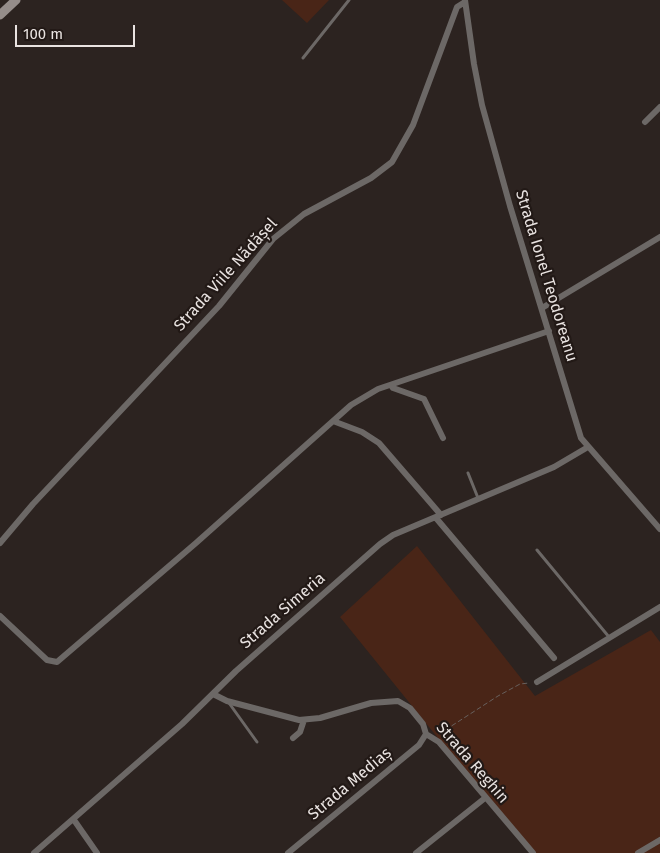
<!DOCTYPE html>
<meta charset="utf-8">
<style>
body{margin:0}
#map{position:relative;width:660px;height:853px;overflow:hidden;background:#2c2320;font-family:"Fira Sans",sans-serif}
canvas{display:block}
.scale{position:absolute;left:15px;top:25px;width:120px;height:22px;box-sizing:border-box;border:2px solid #e9e3e1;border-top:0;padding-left:6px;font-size:15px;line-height:18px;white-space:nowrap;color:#e9e3e1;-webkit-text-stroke:4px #221916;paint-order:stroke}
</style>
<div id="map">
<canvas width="660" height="853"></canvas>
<div class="scale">100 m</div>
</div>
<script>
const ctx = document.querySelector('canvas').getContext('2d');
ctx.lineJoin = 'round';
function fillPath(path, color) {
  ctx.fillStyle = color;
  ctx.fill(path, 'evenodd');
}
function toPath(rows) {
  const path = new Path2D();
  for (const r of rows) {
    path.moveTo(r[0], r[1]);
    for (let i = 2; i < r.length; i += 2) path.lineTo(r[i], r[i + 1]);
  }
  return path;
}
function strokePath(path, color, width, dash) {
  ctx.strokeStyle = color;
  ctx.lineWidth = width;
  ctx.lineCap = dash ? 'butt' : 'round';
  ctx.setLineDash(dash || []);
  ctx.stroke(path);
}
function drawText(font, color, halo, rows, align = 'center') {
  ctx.font = font + ' "Fira Sans",sans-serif';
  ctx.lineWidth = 4.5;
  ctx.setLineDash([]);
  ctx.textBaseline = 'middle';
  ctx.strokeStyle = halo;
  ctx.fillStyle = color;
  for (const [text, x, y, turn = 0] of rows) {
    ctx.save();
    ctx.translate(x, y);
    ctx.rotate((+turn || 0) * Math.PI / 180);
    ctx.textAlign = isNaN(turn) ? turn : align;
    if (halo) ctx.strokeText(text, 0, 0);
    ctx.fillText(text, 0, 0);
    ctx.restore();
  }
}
fillPath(toPath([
 [282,0,329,0,307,23],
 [417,546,535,696,651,630,660,642,660,853,531,853,340,617]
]), '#492517');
strokePath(toPath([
 [439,734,498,696,520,684,529,683]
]), '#68605d', 1, [5, 2.5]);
strokePath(toPath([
 [303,58,349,0],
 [468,473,478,498],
 [537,550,609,637],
 [229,703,257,742]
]), '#6c6866', 3);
strokePath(toPath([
 [465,0,474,64,482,105,510,206,581,438,660,529],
 [645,122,660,107],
 [542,308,660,237],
 [391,385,393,388,424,399,443,438],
 [333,421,362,432,379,443,441,515],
 [436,518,554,658],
 [0,543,33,504,219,306,273,239,304,214,371,178,392,162,413,125,457,7,465,2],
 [0,616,47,660,57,662,196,543,351,405,378,389,549,331],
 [537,682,660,607],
 [213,694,227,701,299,720,320,718,371,703,398,701,410,708,423,724,426,734],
 [426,734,439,742,533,853],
 [293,738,300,732,304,720],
 [74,820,97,853],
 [34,853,182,724,236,671,380,544,393,535,554,467,588,447],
 [288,853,419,745,426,734],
 [416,853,485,798],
 [638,853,660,840]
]), '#6c6866', 6);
strokePath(toPath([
 [0,15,16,0]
]), '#958d8a', 9);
drawText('16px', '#e9e3e1', '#221916', [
 ["Strada Viile Nădășel",226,275,-48],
 ["Strada Ionel Teodoreanu",546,276,73],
 ["Strada Simeria",283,611,-41],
 ["Strada Reghin",472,763,49],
 ["Strada Mediaș",350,784,-40]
]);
</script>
